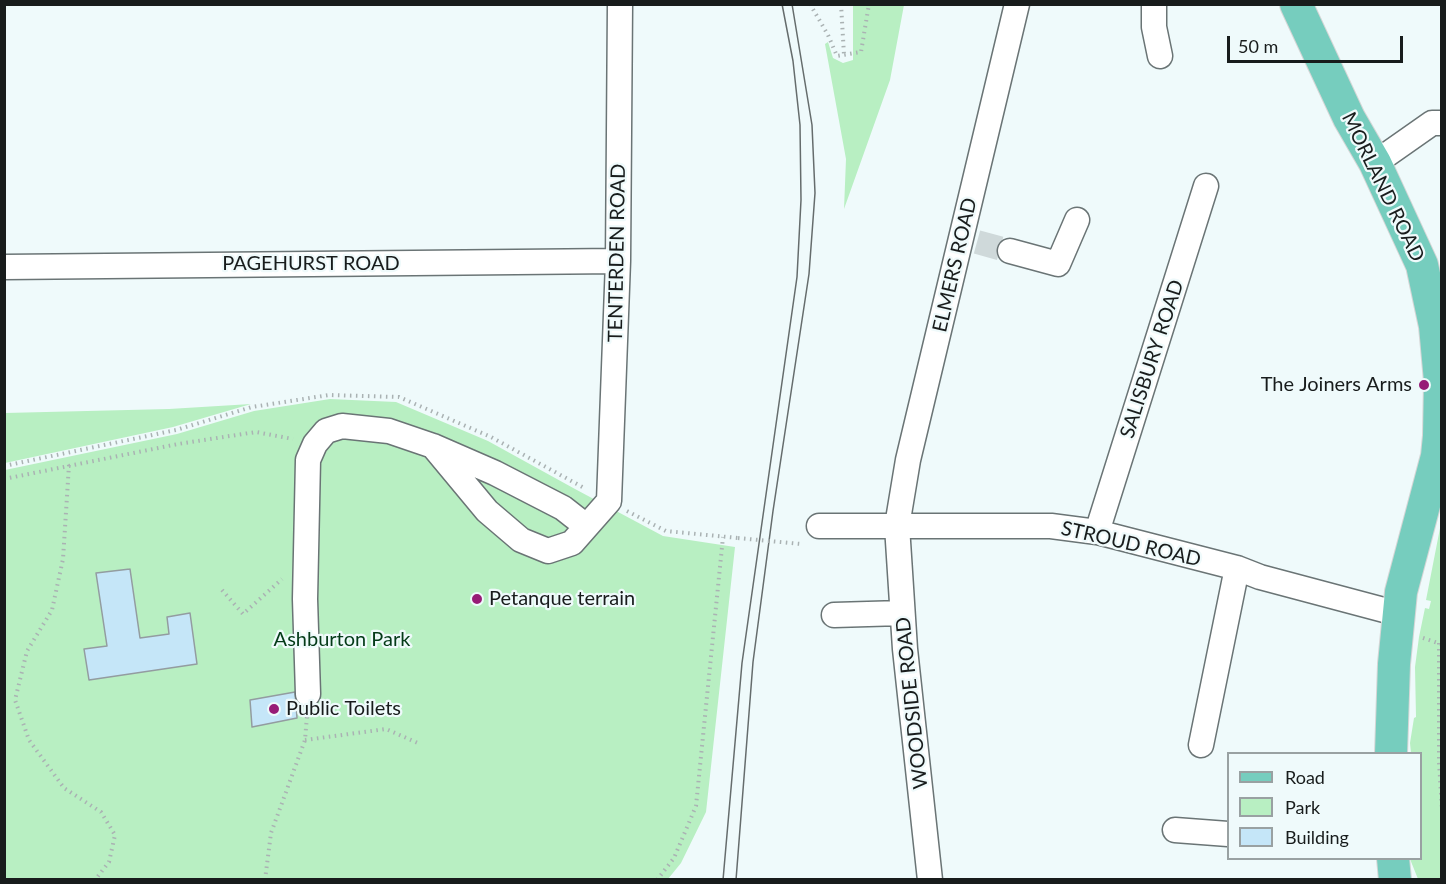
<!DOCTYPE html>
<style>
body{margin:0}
#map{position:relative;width:1446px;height:884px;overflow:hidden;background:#effafb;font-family:Lato,sans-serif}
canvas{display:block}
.frame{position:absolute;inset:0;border:6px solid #181c1c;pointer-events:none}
.legend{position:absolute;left:1227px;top:752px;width:195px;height:108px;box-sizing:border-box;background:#effafb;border:2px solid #99a1a2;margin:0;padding:8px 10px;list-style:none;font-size:18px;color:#181c1c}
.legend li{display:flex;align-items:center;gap:12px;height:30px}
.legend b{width:30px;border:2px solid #99a1a2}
.scale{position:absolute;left:1227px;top:36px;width:176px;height:27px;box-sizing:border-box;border:3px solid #181c1c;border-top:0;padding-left:8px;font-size:18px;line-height:21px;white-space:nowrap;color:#181c1c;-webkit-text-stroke:4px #effafb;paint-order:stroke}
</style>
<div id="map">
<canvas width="1446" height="884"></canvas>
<div class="frame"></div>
<ul class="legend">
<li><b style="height:8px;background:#76cdbe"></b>Road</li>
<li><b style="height:16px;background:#b8efc2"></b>Park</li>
<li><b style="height:16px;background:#c5e6f8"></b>Building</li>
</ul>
<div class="scale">50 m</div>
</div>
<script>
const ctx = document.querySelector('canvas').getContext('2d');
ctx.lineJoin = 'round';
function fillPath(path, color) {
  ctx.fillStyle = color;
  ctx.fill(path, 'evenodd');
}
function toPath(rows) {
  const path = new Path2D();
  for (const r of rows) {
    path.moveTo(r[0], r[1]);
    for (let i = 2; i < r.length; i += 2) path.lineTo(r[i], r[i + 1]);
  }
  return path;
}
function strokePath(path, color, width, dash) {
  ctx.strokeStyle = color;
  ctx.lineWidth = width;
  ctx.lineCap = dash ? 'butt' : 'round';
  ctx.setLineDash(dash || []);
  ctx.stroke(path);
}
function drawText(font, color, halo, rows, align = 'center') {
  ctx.font = font + ' Lato,sans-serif';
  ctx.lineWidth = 4.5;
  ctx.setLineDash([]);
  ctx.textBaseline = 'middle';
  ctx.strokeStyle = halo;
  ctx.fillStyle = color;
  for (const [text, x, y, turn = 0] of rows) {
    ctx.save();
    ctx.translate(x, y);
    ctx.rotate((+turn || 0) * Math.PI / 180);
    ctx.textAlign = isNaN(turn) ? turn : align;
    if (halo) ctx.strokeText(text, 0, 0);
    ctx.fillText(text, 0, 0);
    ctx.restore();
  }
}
fillPath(toPath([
 [853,5,904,5,890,80,844,209,846,159,825,44,828,42,833,58,843,63,853,60],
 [330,399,396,402,488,441,575,489,663,536,735,547,706,812,681,863,668,879,5,880,5,470,177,434,254,411],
 [251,404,173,427,5,463,5,413,169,409],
 [1441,523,1441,879,1418,879,1410,859,1420,858,1420,754,1411,753,1410,743,1414,718,1416,717,1415,667,1419,637,1425,608,1429,609,1431,601,1426,600]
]), '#b8efc2');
const building = toPath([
 [130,569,140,638,169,634,167,617,190,613,197,664,89,680,84,649,107,646,96,573,130,569],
 [295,692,297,718,252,727,250,700,295,692]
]);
fillPath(building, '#c5e6f8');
strokePath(building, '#939ca0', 1.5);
strokePath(toPath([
 [977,242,1010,251]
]), '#cfd9da', 24, [24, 12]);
const minor = toPath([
 [1154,4,1154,27,1160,56],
 [1375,163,1432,123,1442,123],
 [1010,251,1058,264,1077,220],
 [4,267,618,261],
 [433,446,487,511,521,540,548,551,572,543,609,501,618,261,620,4],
 [819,526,1051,526,1097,532,1237,568,1260,577,1399,614],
 [1097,532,1206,186],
 [834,615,902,613],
 [308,694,305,599,308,460,315,444,326,431,342,426,389,431,433,446,495,473,563,508,586,526],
 [1201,745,1237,568],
 [1175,830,1228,834],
 [930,880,905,649,897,526,908,460,1017,4]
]);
const major = toPath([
 [1296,4,1349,118,1375,163,1422,265,1435,326,1440,381,1439,436,1437,456,1401,592,1394,664,1391,754],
 [1393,858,1395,880]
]);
strokePath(minor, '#6a7475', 27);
strokePath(major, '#d5d6d6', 34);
strokePath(toPath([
 [810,4,828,35,837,56,861,52,869,4],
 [841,4,844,55],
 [69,465,63,559,52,610,27,651,15,700,29,740,64,788,101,812,115,835,109,862,95,880],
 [4,466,176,430,252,407,329,395,399,397,491,437,586,489],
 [4,479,178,444,256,432,293,439],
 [627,511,666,531,738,538],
 [222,590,243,614,282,579],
 [1423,638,1441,644],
 [1439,643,1439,762,1442,810],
 [305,740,386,729,420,744],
 [139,880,152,880],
 [265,880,271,833,305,740,307,716],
 [657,880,674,858,696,806,723,537]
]), '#aab2b3', 4, [1.5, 4.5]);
strokePath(minor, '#fff', 24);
strokePath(major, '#76cdbe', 32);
strokePath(toPath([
 [723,880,742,663,797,277,801,200,800,125,793,61,782,4],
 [736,880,753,662,773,511,809,274,815,193,812,125,792,4]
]), '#656c6c', 1.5);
strokePath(toPath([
 [738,538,801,544]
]), '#aab2b3', 4, [1.5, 4.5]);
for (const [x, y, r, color] of [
 [1424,385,6,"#971c76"],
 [477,599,6,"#971c76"],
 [274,709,6,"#971c76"]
]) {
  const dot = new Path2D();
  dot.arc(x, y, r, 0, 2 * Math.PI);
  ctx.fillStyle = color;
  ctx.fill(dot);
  strokePath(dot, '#effafb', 2);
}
drawText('20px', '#181c1c', '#effafb', [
 ["MORLAND ROAD",1383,187,64],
 ["TENTERDEN ROAD",617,253,-89],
 ["PAGEHURST ROAD",311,264],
 ["ELMERS ROAD",955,265,-77],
 ["SALISBURY ROAD",1152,359,-72],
 ["STROUD ROAD",1131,544,13],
 ["WOODSIDE ROAD",912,703,-96]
]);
drawText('20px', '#181c1c', '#effafb', [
 ["The Joiners Arms",1412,385,"right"],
 ["Petanque terrain",489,599],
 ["Public Toilets",286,709]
], 'left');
drawText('20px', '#043b18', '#effafb', [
 ["Ashburton Park",342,640]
]);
</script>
